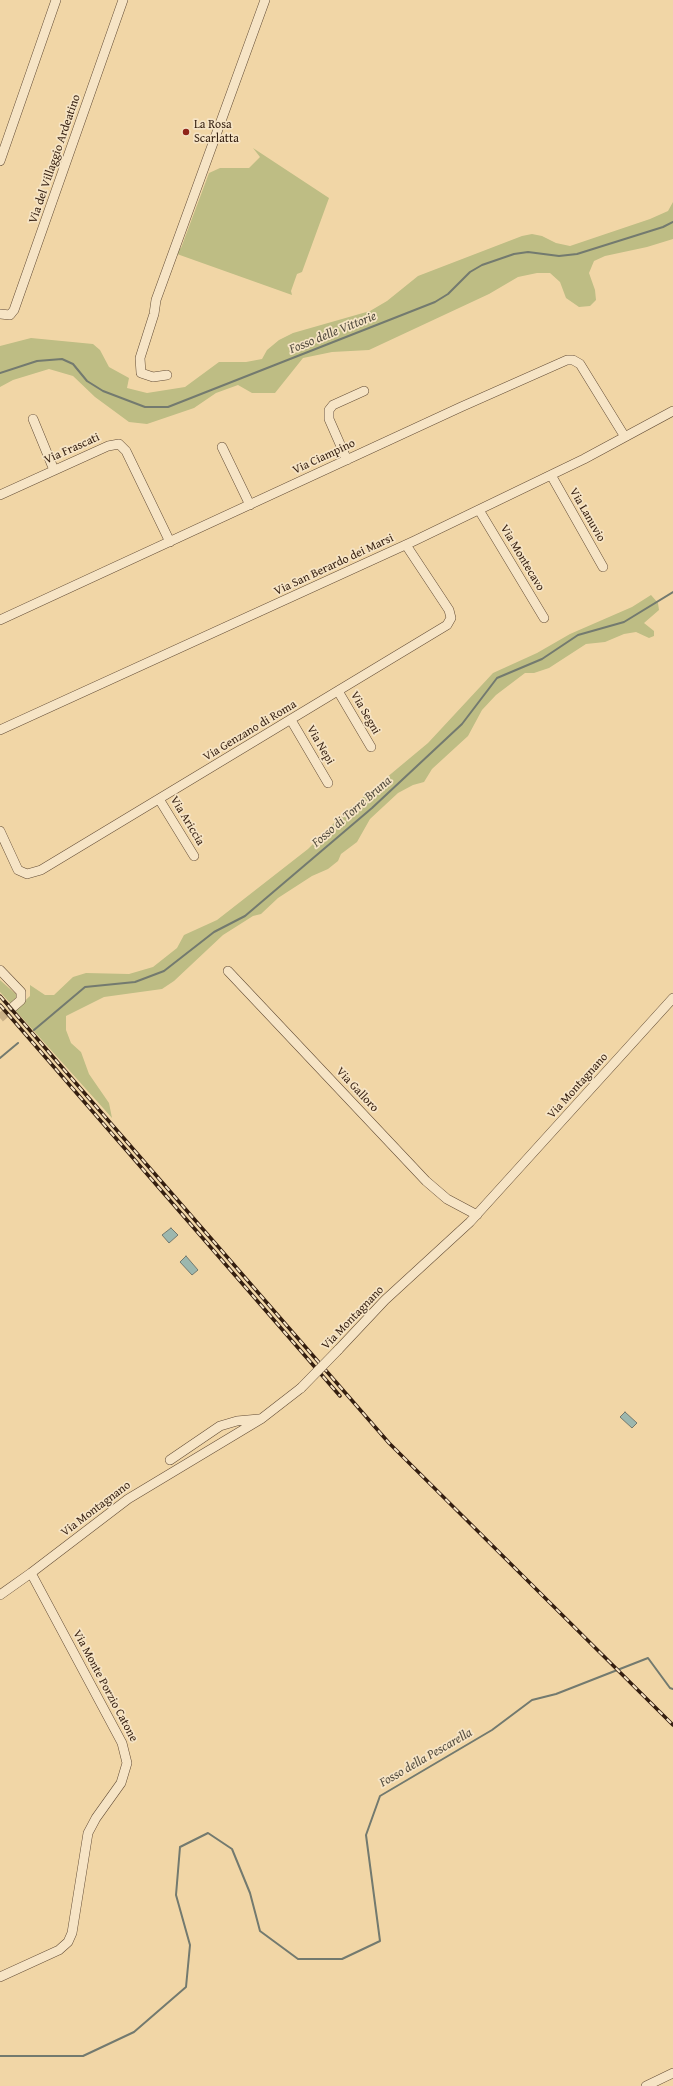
<!DOCTYPE html>
<style>
body{margin:0}
canvas{display:block;background:#f1d6a6}
</style>
<canvas width="673" height="2086"></canvas>
<script>
const ctx = document.querySelector('canvas').getContext('2d');
ctx.lineJoin = 'round';
function fillPath(path, color) {
  ctx.fillStyle = color;
  ctx.fill(path, 'evenodd');
}
function toPath(rows) {
  const path = new Path2D();
  for (const r of rows) {
    path.moveTo(r[0], r[1]);
    for (let i = 2; i < r.length; i += 2) path.lineTo(r[i], r[i + 1]);
  }
  return path;
}
function strokePath(path, color, width, dash) {
  ctx.strokeStyle = color;
  ctx.lineWidth = width;
  ctx.lineCap = dash ? 'butt' : 'round';
  ctx.setLineDash(dash || []);
  ctx.stroke(path);
}
function drawText(font, color, halo, rows, align = 'center') {
  ctx.font = font + ' "Gentium Book Plus",serif';
  ctx.lineWidth = 3.5;
  ctx.setLineDash([]);
  ctx.textBaseline = 'middle';
  ctx.strokeStyle = halo;
  ctx.fillStyle = color;
  for (const [text, x, y, turn = 0] of rows) {
    ctx.save();
    ctx.translate(x, y);
    ctx.rotate((+turn || 0) * Math.PI / 180);
    ctx.textAlign = isNaN(turn) ? turn : align;
    if (halo) ctx.strokeText(text, 0, 0);
    ctx.fillText(text, 0, 0);
    ctx.restore();
  }
}
fillPath(toPath([
 [253,148,329,198,302,272,297,274,291,291,292,295,177,254,178,248,181,248,209,173,220,168,249,168,260,157],
 [673,202,673,239,647,247,605,256,594,261,589,273,595,290,596,300,590,306,579,307,566,298,560,282,550,273,537,273,518,277,489,294,369,350,332,352,303,358,275,393,252,393,238,385,216,393,194,408,147,424,129,422,95,397,73,376,49,369,13,380,0,387,0,346,31,338,93,344,100,350,109,367,129,378,127,388,147,393,185,387,219,362,246,362,262,359,267,350,279,340,293,333,370,311,387,301,418,276,522,236,532,234,542,236,556,243,570,246,650,219,668,211],
 [651,595,658,603,659,610,644,623,654,631,654,636,649,638,636,632,624,634,605,642,586,644,549,668,534,673,525,673,496,695,482,710,468,736,432,769,424,782,413,785,398,793,370,819,357,842,341,854,338,861,328,869,312,876,278,898,261,914,253,916,223,935,174,981,162,989,104,997,66,1016,66,1030,71,1043,81,1052,89,1074,109,1103,112,1118,15,1010,30,996,30,985,45,995,54,995,73,977,86,973,129,974,153,967,177,948,184,935,217,920,308,849,344,813,428,743,493,673,537,653,570,634,632,607],
 [0,980,18,996,19,998,11,1004,0,992]
]), '#bebd84');
const water = toPath([
 [171,1228,178,1235,169,1243,162,1235,171,1228],
 [186,1256,198,1270,192,1275,180,1262,186,1256],
 [625,1412,637,1423,632,1428,620,1417,625,1412]
]);
fillPath(water, '#9cb7ae');
strokePath(water, '#737a6f', 1);
strokePath(toPath([
 [0,373,37,361,62,359,73,364,87,381,103,391,145,407,168,407,435,302,448,294,470,272,482,265,514,254,528,252,559,256,577,254,663,227,673,222],
 [34,1030,85,987,135,982,164,971,214,932,245,916,372,808,462,724,497,678,542,659,578,635,624,622,673,592],
 [0,1058,18,1043],
 [0,2056,83,2056,134,2032,186,1987,190,1945,176,1895,180,1847,208,1833,232,1849,250,1893,260,1931,298,1959,342,1959,380,1941,366,1835,380,1796,492,1730,532,1700,556,1694,648,1658,670,1688,673,1689]
]), '#737a6f', 2);
strokePath(toPath([
 [0,1018,13,1007]
]), '#cbb188', 9, [9, 4.5]);
const minor = toPath([
 [0,161,56,0],
 [0,314,10,315,14,310,123,0],
 [167,375,153,377,141,373,140,358,154,314,156,300,265,0],
 [33,419,54,470],
 [222,447,250,505],
 [347,460,329,419,329,410,333,405,364,391],
 [551,475,603,567],
 [0,495,108,446,119,444,126,451,170,542],
 [479,510,544,618],
 [0,620,461,407,567,360,573,360,580,364,625,437],
 [338,691,371,747],
 [291,720,328,783],
 [0,730,414,541,584,459,673,411],
 [159,799,194,856],
 [0,831,18,870,27,874,41,870,447,625,451,618,449,610,406,545],
 [0,970,21,992,21,1000,13,1007],
 [228,971,426,1181,447,1199,477,1215],
 [338,1350,385,1300,470,1222,673,998],
 [170,1460,220,1426,237,1421,259,1419],
 [0,1595,31,1573,128,1499,261,1419,301,1388],
 [0,1977,59,1950,68,1942,72,1933,88,1833,96,1818,121,1783,127,1763,122,1743,31,1573],
 [646,2086,673,2073]
]);
strokePath(minor, '#644d36', 10);
strokePath(minor, '#f6e4c5', 9);
const rail = toPath([
 [0,996,389,1443,673,1725],
 [0,1005,340,1396]
]);
strokePath(rail, '#351f10', 3.5);
strokePath(rail, '#f6e4c5', 2, [6]);
const minorBridge = toPath([
 [301,1388,338,1350]
]);
strokePath(minorBridge, '#644d36', 10, []);
strokePath(minorBridge, '#f6e4c5', 9);
for (const [x, y, r, color] of [
 [186,132,4,"#8f2418"]
]) {
  const dot = new Path2D();
  dot.arc(x, y, r, 0, 2 * Math.PI);
  ctx.fillStyle = color;
  ctx.fill(dot);
  strokePath(dot, '#f6e4c5', 1.5);
}
drawText('12px', '#351f10', '#f6e4c5', [
 ["La Rosa",194,125],
 ["Scarlatta",194,139]
], 'left');
drawText('12px', '#351f10', '#f6e4c5', [
 ["Via del Villaggio Ardeatino",55,159,-71],
 ["Via Frascati",72,449,-24],
 ["Via Ciampino",324,457,-25],
 ["Via Lanuvio",587,515,60],
 ["Via Montecavo",522,558,59],
 ["Via San Berardo dei Marsi",334,565,-25],
 ["Via Segni",365,713,60],
 ["Via Genzano di Roma",250,731,-31],
 ["Via Nepi",320,745,60],
 ["Via Ariccia",187,821,59],
 ["Via Montagnano",578,1086,-48],
 ["Via Galloro",357,1090,47],
 ["Via Montagnano",353,1318,-46],
 ["Via Montagnano",96,1509,-37],
 ["Via Monte Porzio Catone",105,1686,62]
]);
drawText('italic 13px', '#544d3f', '#f6e4c5', [
 ["Fosso delle Vittorie",333,333,-22],
 ["Fosso di Torre Bruna",352,812,-41],
 ["Fosso della Pescarella",426,1758,-30]
]);
</script>
